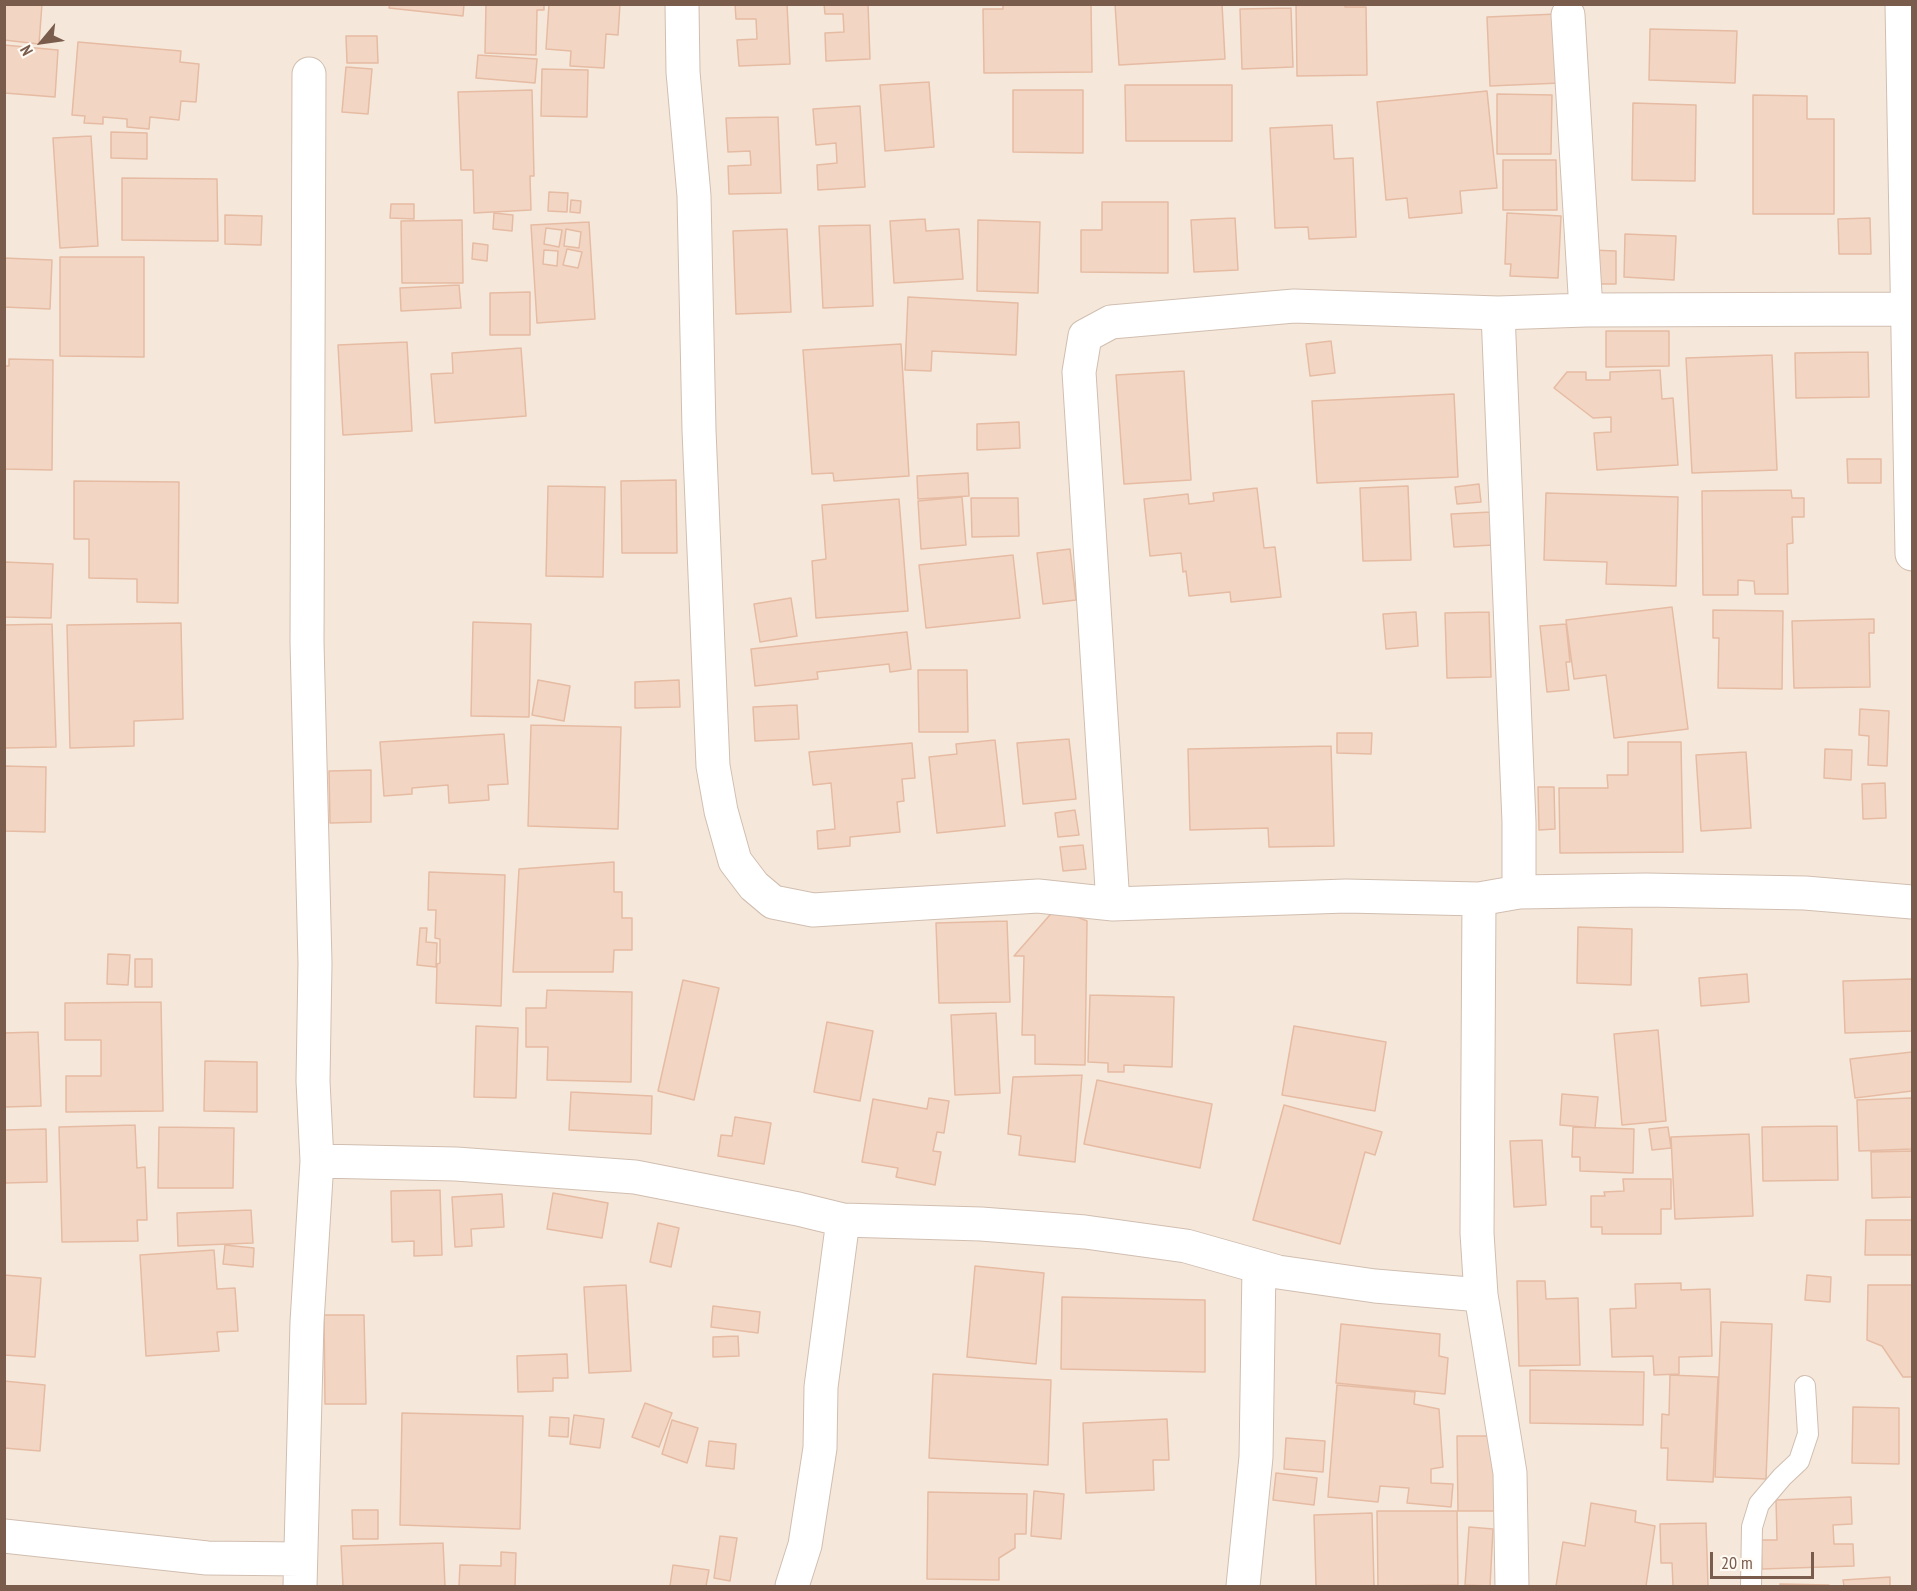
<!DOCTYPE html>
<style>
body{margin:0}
#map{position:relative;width:1917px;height:1591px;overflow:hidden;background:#fdf6ec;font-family:"PT Sans Narrow",sans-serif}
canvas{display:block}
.frame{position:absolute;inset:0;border:6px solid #7a5c4d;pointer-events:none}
.north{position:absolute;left:12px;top:12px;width:60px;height:60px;-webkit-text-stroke:4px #fffaf3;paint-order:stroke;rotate:241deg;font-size:16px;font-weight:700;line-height:24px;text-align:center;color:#7a5c4d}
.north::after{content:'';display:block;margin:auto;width:21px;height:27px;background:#7a5c4d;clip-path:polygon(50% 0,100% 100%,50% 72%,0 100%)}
.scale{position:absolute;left:1710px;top:1552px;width:104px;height:27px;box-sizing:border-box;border:3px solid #7a5c4d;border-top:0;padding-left:8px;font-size:18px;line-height:21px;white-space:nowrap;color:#7a5c4d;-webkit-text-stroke:4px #fffaf3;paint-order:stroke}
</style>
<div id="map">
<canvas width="1917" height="1591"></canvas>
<div class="frame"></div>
<div class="north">N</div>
<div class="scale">20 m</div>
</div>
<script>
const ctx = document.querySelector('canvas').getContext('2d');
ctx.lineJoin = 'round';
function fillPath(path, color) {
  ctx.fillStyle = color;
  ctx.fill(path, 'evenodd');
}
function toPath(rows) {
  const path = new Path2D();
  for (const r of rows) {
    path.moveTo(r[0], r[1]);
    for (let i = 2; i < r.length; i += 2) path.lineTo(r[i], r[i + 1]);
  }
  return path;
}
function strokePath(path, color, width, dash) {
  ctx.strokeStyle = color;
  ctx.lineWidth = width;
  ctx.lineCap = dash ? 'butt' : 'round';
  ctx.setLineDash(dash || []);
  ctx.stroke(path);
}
fillPath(toPath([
 [5,5,1912,5,1912,1586,5,1586]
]), '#f5e8da');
const building = toPath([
 [4,4,42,4,39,44,4,40,4,4],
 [390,4,464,4,463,16,389,8,390,4],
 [486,4,544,4,544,10,537,10,536,55,485,53,486,4],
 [549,4,620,4,618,35,606,34,604,68,570,66,571,51,546,49,549,4],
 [735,4,787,4,790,64,739,66,737,40,757,39,756,19,736,19,735,4],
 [824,4,868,4,870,59,826,61,825,33,844,32,843,14,825,14,824,4],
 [1003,4,1091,4,1092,72,984,73,983,9,1003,9,1003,4],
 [1115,4,1222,4,1225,59,1119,65,1115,4],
 [1296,4,1345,4,1345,7,1366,7,1367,75,1297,76,1296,4],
 [1291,8,1293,67,1242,69,1240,9,1291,8],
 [1557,14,1560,83,1490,86,1487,17,1557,14],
 [1650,29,1737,31,1735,83,1649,80,1650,29],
 [346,36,377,36,378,63,347,63,346,36],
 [78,42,181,51,180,62,199,64,196,102,181,101,179,120,150,117,149,129,127,127,127,119,103,117,103,124,84,123,85,116,72,115,78,42],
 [4,45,58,50,55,97,4,93,4,45],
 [478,55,537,59,535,83,476,78,478,55],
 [346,67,372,69,368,114,342,112,346,67],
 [542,69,588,70,587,117,541,116,542,69],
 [929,82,934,147,885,151,880,85,929,82],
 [1125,85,1232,85,1232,141,1126,141,1125,85],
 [532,90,534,176,530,176,531,210,474,213,473,170,461,170,458,92,532,90],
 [1013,90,1083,90,1083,153,1013,152,1013,90],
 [1487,91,1497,188,1460,191,1462,213,1409,218,1407,198,1386,200,1377,102,1487,91],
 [1497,94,1552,95,1551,154,1497,154,1497,94],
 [1753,95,1807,96,1807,119,1834,119,1834,214,1753,214,1753,95],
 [1633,103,1696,105,1695,181,1632,180,1633,103],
 [860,106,865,187,818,190,817,165,837,163,836,143,816,145,813,109,860,106],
 [778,117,781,193,729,194,728,166,751,165,750,151,728,152,726,118,778,117],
 [1332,125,1334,159,1353,158,1356,237,1309,239,1308,227,1275,228,1270,128,1332,125],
 [111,132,147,133,147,159,111,158,111,132],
 [91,136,98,246,60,248,53,138,91,136],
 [1503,160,1556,160,1557,210,1503,210,1503,160],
 [122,178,217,179,218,241,122,240,122,178],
 [549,192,568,193,567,212,548,211,549,192],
 [571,200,581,201,580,213,570,212,571,200],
 [1102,202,1168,202,1168,273,1081,272,1081,230,1102,230,1102,202],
 [391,204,414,204,414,219,390,218,391,204],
 [494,213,513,215,512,231,493,229,494,213],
 [1507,213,1561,216,1558,278,1510,276,1511,264,1505,264,1507,213],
 [225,215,262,216,261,245,225,244,225,215],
 [1235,218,1238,270,1194,272,1191,220,1235,218],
 [1870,218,1871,254,1839,254,1838,219,1870,218],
 [925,219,926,231,959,229,963,279,894,283,890,221,925,219],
 [462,220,463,283,402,283,401,221,462,220],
 [978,220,1040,222,1038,293,977,291,978,220],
 [589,222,595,319,537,323,531,225,589,222],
 [870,225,873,306,823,308,819,226,870,225],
 [546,228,562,230,559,247,544,244,546,228],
 [566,229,581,232,579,248,564,246,566,229],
 [787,229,791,312,736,314,733,231,787,229],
 [1625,234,1676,236,1674,280,1624,277,1625,234],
 [473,243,488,245,487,261,472,259,473,243],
 [567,249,582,252,578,268,563,265,567,249],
 [544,250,558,251,557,266,543,264,544,250],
 [1592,250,1616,251,1616,284,1591,284,1592,250],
 [60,257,144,257,144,357,60,356,60,257],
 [4,258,52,260,50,309,4,307,4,258],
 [459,285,461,308,401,311,400,288,459,285],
 [530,292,530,335,490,335,490,293,530,292],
 [908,297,1018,303,1016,355,932,351,931,371,905,370,908,297],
 [1606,331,1669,331,1669,366,1606,367,1606,331],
 [1331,341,1335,373,1310,376,1306,344,1331,341],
 [407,342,412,431,343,435,338,345,407,342],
 [901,344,909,476,834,481,833,473,812,474,803,350,901,344],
 [521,348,526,416,435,423,431,374,453,373,452,353,521,348],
 [1868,352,1869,397,1796,398,1795,353,1868,352],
 [1772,355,1777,470,1692,473,1686,358,1772,355],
 [9,359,53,360,52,470,4,469,4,366,9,366,9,359],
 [1660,370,1662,399,1673,398,1678,465,1597,470,1594,433,1611,432,1611,417,1593,418,1554,388,1567,372,1586,372,1586,380,1610,380,1610,372,1660,370],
 [1184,371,1191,480,1124,484,1116,375,1184,371],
 [1454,394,1458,477,1317,483,1312,401,1454,394],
 [1019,422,1020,448,977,450,977,424,1019,422],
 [1847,459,1881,459,1881,483,1848,483,1847,459],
 [968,473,969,496,918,499,917,476,968,473],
 [676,480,677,553,622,553,621,481,676,480],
 [74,481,179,482,178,603,137,602,137,579,89,578,89,539,74,539,74,481],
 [1479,484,1481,502,1457,504,1455,487,1479,484],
 [548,486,605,487,603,577,546,576,548,486],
 [1408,486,1411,560,1363,561,1360,488,1408,486],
 [1257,488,1264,548,1275,547,1281,597,1231,602,1230,592,1189,596,1186,571,1183,572,1181,553,1150,556,1144,499,1188,494,1189,504,1214,501,1213,493,1257,488],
 [1791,490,1792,498,1804,498,1804,517,1792,517,1793,543,1787,544,1788,594,1755,594,1754,581,1738,580,1738,595,1703,595,1702,491,1791,490],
 [1546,493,1678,497,1676,586,1606,584,1607,562,1544,560,1546,493],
 [962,497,966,545,921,549,918,501,962,497],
 [971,498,1018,498,1019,536,972,537,971,498],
 [899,499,908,611,816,618,812,561,826,559,822,505,899,499],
 [1491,512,1494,545,1454,547,1451,514,1491,512],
 [1070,549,1076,600,1043,604,1037,553,1070,549],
 [1013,555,1020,618,926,628,919,565,1013,555],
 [4,562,53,564,51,618,4,617,4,562],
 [791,598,797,636,760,642,754,604,791,598],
 [1672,607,1688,729,1614,738,1606,675,1574,679,1566,620,1672,607],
 [1713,610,1783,611,1782,689,1718,688,1719,638,1713,638,1713,610],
 [1416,612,1418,646,1386,649,1383,614,1416,612],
 [1489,612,1491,677,1447,678,1445,613,1489,612],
 [1874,619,1874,633,1869,633,1870,687,1794,688,1792,621,1874,619],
 [473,622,531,624,529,717,471,716,473,622],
 [181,623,183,719,134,721,134,746,70,748,67,625,181,623],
 [52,624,56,747,4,748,4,625,52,624],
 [1566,624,1570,662,1566,662,1569,690,1547,692,1540,626,1566,624],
 [907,632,911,669,890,672,889,664,817,672,818,679,755,686,751,649,907,632],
 [918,670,967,670,968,732,919,732,918,670],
 [538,680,570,686,564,721,532,715,538,680],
 [679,680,680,707,635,708,635,682,679,680],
 [797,705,799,739,755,741,753,707,797,705],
 [1860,709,1889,711,1887,766,1868,765,1869,736,1859,735,1860,709],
 [531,725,621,727,618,829,528,826,531,725],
 [1337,733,1372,733,1371,754,1337,753,1337,733],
 [504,734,508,784,488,785,489,800,449,803,448,785,412,788,412,794,384,796,380,742,504,734],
 [1069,739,1076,799,1023,804,1017,743,1069,739],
 [995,740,1005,826,937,833,929,757,957,754,956,744,995,740],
 [1628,742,1681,742,1683,852,1560,853,1559,788,1608,788,1607,775,1628,775,1628,742],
 [912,743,915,778,902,779,904,801,897,802,900,832,850,837,850,846,818,849,817,831,835,829,831,783,813,785,809,752,912,743],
 [1331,746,1334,846,1269,847,1268,828,1190,830,1188,749,1331,746],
 [1825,749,1852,750,1851,780,1824,778,1825,749],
 [1746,752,1751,828,1701,831,1696,755,1746,752],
 [4,766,46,767,45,832,4,831,4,766],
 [371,770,371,822,330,823,329,771,371,770],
 [1885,783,1886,818,1863,819,1862,784,1885,783],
 [1538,787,1554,787,1555,829,1539,830,1538,787],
 [1075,810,1079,835,1058,837,1055,813,1075,810],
 [1083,845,1086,869,1063,871,1060,847,1083,845],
 [614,862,614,892,622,892,622,918,632,918,632,950,614,950,613,972,513,972,519,869,614,862],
 [429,872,505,875,501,1006,436,1003,437,964,440,963,440,939,435,938,436,910,428,910,429,872],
 [1056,908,1087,921,1085,1065,1035,1064,1035,1035,1022,1035,1024,956,1014,956,1056,908],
 [1007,921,1010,1002,939,1003,936,923,1007,921],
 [1578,927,1632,929,1631,985,1577,983,1578,927],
 [420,928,427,928,426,942,437,943,436,967,417,965,420,928],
 [108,954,130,955,128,985,107,984,108,954],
 [135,959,152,959,152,987,135,987,135,959],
 [1747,974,1749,1002,1701,1006,1699,978,1747,974],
 [1912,979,1912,1031,1845,1033,1843,981,1912,979],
 [683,980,719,988,694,1100,658,1091,683,980],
 [547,990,632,992,631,1082,547,1080,548,1047,526,1047,526,1008,546,1008,547,990],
 [1090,995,1174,997,1172,1067,1124,1065,1124,1072,1108,1072,1108,1063,1088,1062,1090,995],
 [161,1002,163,1111,66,1112,66,1076,101,1076,101,1040,65,1040,65,1003,161,1002],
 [996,1013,1000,1093,955,1095,951,1015,996,1013],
 [827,1022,873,1031,860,1101,814,1092,827,1022],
 [476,1026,518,1028,516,1098,474,1097,476,1026],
 [1294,1026,1386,1042,1375,1111,1282,1095,1294,1026],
 [1658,1030,1666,1121,1622,1125,1614,1034,1658,1030],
 [38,1032,41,1106,4,1107,4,1033,38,1032],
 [1912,1052,1912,1091,1855,1098,1850,1059,1912,1052],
 [205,1061,257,1062,257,1112,204,1111,205,1061],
 [1082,1075,1075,1162,1019,1155,1021,1136,1008,1134,1013,1077,1082,1075],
 [1097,1080,1212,1104,1200,1168,1084,1144,1097,1080],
 [571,1092,652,1096,651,1134,569,1130,571,1092],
 [1562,1094,1598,1097,1595,1128,1560,1125,1562,1094],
 [929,1098,949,1101,944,1133,937,1132,933,1151,941,1152,935,1185,896,1177,898,1168,862,1162,873,1099,927,1109,929,1098],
 [1912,1098,1912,1149,1859,1151,1857,1100,1912,1098],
 [1284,1105,1382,1132,1375,1155,1365,1152,1340,1244,1253,1220,1284,1105],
 [735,1117,771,1123,764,1164,718,1156,721,1135,732,1136,735,1117],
 [135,1125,137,1168,145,1167,147,1220,137,1220,138,1241,62,1242,59,1127,135,1125],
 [1837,1126,1838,1180,1763,1181,1762,1127,1837,1126],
 [159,1127,234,1128,233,1188,158,1188,159,1127],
 [1573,1127,1634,1129,1633,1173,1580,1171,1580,1157,1572,1157,1573,1127],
 [1668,1127,1671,1148,1652,1150,1649,1129,1668,1127],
 [46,1129,47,1182,4,1183,4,1130,46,1129],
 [1749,1134,1753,1216,1675,1219,1671,1137,1749,1134],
 [1542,1140,1546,1205,1514,1207,1510,1141,1542,1140],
 [1912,1151,1912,1197,1872,1198,1871,1152,1912,1151],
 [1623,1179,1671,1179,1671,1209,1661,1209,1661,1234,1602,1234,1602,1227,1591,1227,1591,1196,1605,1196,1604,1192,1624,1191,1623,1179],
 [440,1190,442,1255,414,1256,414,1241,392,1242,391,1191,440,1190],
 [553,1193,608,1203,602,1238,547,1229,553,1193],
 [502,1194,504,1227,471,1229,472,1246,455,1247,452,1197,502,1194],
 [251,1210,253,1243,178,1246,177,1213,251,1210],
 [1866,1220,1912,1220,1912,1255,1865,1255,1866,1220],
 [658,1223,679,1228,671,1267,650,1262,658,1223],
 [225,1245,254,1248,253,1267,223,1264,225,1245],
 [214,1250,217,1289,235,1288,238,1331,217,1332,219,1351,146,1356,140,1255,214,1250],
 [975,1266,1044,1273,1036,1364,967,1357,975,1266],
 [4,1275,41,1278,35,1357,4,1355,4,1275],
 [1807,1275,1831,1277,1830,1302,1805,1300,1807,1275],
 [1517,1281,1545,1281,1546,1299,1578,1298,1580,1365,1519,1366,1517,1281],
 [1681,1283,1681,1290,1710,1289,1712,1356,1679,1357,1679,1374,1654,1375,1653,1356,1612,1357,1610,1309,1636,1308,1635,1284,1681,1283],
 [626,1285,631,1371,589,1373,584,1287,626,1285],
 [1868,1285,1912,1285,1912,1377,1903,1377,1882,1346,1867,1340,1868,1285],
 [1062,1297,1205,1300,1205,1372,1061,1369,1062,1297],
 [713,1306,760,1312,758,1333,711,1327,713,1306],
 [324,1315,364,1315,366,1404,325,1404,324,1315],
 [1721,1322,1772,1324,1766,1479,1715,1477,1721,1322],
 [1341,1324,1440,1334,1439,1356,1448,1358,1445,1394,1336,1383,1341,1324],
 [738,1336,739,1356,713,1357,713,1337,738,1336],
 [567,1354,568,1378,553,1378,553,1391,518,1392,517,1356,567,1354],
 [1530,1370,1644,1372,1643,1425,1530,1423,1530,1370],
 [933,1374,1051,1380,1048,1465,929,1458,933,1374],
 [1670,1375,1718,1377,1713,1482,1667,1480,1668,1448,1661,1448,1662,1414,1669,1415,1670,1375],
 [4,1381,45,1385,40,1451,4,1448,4,1381],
 [1337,1385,1415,1392,1414,1404,1439,1409,1443,1467,1431,1469,1431,1483,1453,1484,1451,1507,1407,1503,1409,1488,1380,1486,1378,1502,1328,1497,1337,1385],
 [645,1403,672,1413,659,1447,632,1437,645,1403],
 [1853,1407,1899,1408,1899,1464,1852,1463,1853,1407],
 [402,1413,523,1416,520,1529,400,1525,402,1413],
 [574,1415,604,1419,600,1448,570,1444,574,1415],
 [550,1417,569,1418,568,1437,549,1436,550,1417],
 [1167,1419,1169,1460,1153,1460,1154,1490,1086,1493,1083,1423,1167,1419],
 [672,1420,698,1428,687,1463,662,1454,672,1420],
 [1457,1436,1498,1436,1498,1511,1458,1511,1457,1436],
 [1286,1438,1325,1441,1323,1472,1284,1469,1286,1438],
 [709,1441,736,1444,734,1469,706,1466,709,1441],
 [1276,1473,1317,1478,1314,1505,1273,1500,1276,1473],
 [1034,1491,1064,1494,1061,1539,1031,1536,1034,1491],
 [928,1492,1027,1494,1026,1534,1015,1534,1015,1548,999,1558,999,1580,927,1579,928,1492],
 [1851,1497,1852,1524,1833,1525,1834,1544,1853,1544,1854,1566,1762,1569,1761,1540,1777,1540,1776,1500,1851,1497],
 [1591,1503,1636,1511,1635,1522,1655,1526,1646,1586,1556,1586,1563,1542,1585,1546,1591,1503],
 [352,1510,378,1510,378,1539,353,1539,352,1510],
 [1377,1511,1457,1511,1458,1585,1378,1586,1377,1511],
 [1372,1513,1374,1586,1316,1586,1314,1515,1372,1513],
 [1706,1523,1708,1586,1673,1586,1672,1563,1661,1563,1660,1524,1706,1523],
 [1469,1527,1493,1529,1490,1586,1465,1585,1469,1527],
 [720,1536,737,1538,730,1581,714,1578,720,1536],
 [443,1543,445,1586,343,1586,341,1546,443,1543],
 [501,1552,516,1553,515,1586,459,1586,460,1565,501,1566,501,1552],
 [673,1565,709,1570,706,1586,670,1586,673,1565],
 [1890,1577,1890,1586,1844,1586,1843,1580,1890,1577],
 [1780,1584,1829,1585,1829,1586,1780,1586,1780,1584]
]);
fillPath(building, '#f3d5c3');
strokePath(building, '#e6bba3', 1.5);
const service = toPath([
 [1751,1586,1752,1527,1759,1504,1782,1477,1799,1461,1808,1434,1805,1386]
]);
const minor = toPath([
 [682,4,683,72,694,196,699,430,713,766,721,811,735,861,754,886,773,902,813,910,1038,896,1113,904,1346,896,1479,899,1519,892,1646,890,1805,893,1912,902],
 [1902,4,1912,554],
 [1568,15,1586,310],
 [1498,313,1519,822,1519,892],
 [1479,899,1477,1233,1481,1295,1510,1473,1512,1586],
 [1113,904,1079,372,1085,336,1111,322,1294,306,1498,313,1586,310,1909,309],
 [317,1161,456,1164,635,1177,798,1209,843,1220,981,1224,1085,1232,1186,1246,1278,1272,1375,1286,1481,1295],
 [4,1536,207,1558,300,1559],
 [300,1586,307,1322,317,1161,313,1081,315,963,307,642,309,74],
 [792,1586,805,1545,820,1448,821,1387,843,1220],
 [1243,1586,1256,1457,1259,1267]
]);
strokePath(service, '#d1beb0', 22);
strokePath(minor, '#d1beb0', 35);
strokePath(service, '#fff', 20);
strokePath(minor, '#fff', 33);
</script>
